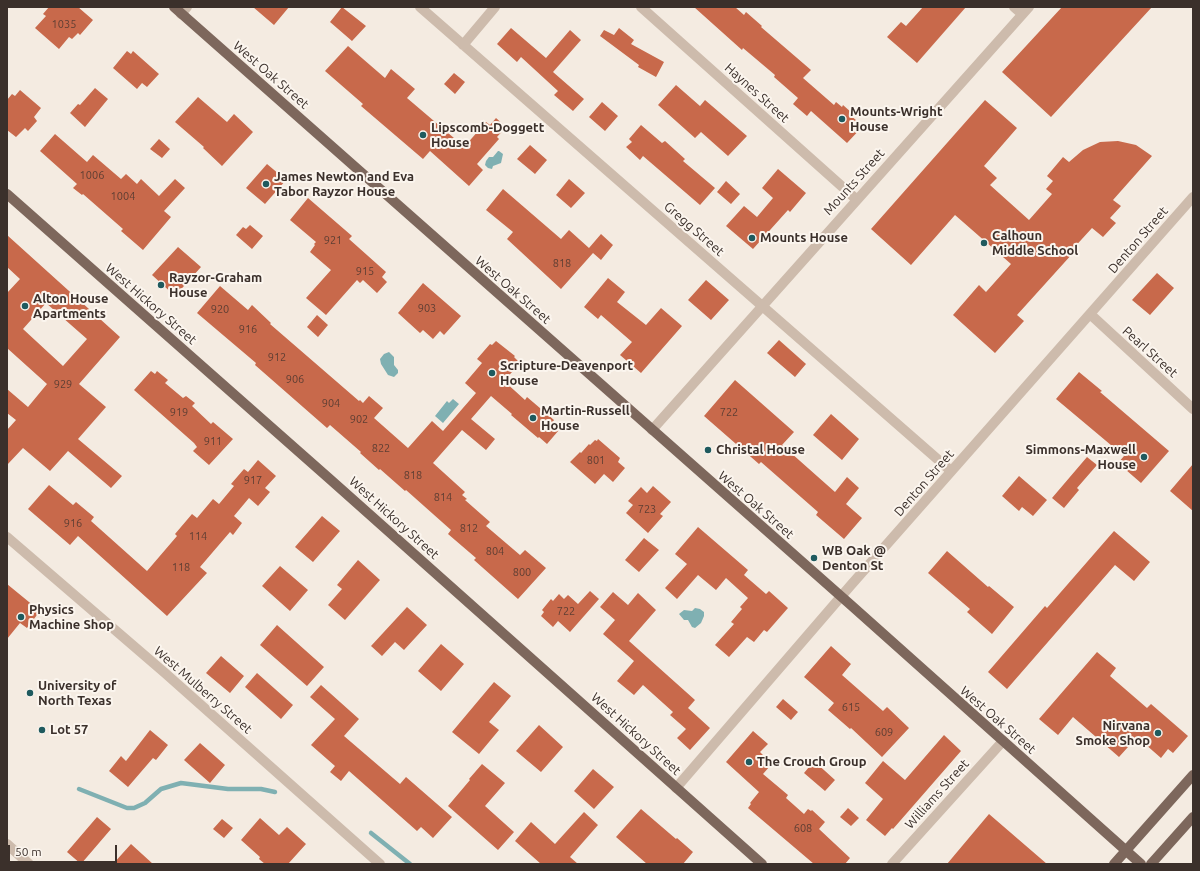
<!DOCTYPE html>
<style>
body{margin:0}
#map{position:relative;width:1200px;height:871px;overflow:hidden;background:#f4ebe1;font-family:Ubuntu,sans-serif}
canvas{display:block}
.frame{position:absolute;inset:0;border:8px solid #3b302b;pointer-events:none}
.scale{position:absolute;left:8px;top:845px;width:109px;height:18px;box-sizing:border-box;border:2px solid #3b302b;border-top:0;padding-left:5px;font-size:12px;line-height:14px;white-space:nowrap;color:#3b302b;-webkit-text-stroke:3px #fbf5ee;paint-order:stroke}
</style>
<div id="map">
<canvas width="1200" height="871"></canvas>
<div class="frame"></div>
<div class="scale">50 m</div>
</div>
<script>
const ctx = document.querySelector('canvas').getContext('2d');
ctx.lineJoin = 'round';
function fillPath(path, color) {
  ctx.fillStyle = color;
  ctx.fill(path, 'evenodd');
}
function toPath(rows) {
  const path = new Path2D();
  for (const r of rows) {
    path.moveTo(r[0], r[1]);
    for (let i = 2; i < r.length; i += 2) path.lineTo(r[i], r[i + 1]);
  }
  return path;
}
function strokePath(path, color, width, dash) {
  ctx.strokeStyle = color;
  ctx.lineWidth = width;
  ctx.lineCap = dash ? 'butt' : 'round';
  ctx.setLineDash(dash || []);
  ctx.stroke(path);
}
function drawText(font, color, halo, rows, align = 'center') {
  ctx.font = font + ' Ubuntu,sans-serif';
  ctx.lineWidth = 4;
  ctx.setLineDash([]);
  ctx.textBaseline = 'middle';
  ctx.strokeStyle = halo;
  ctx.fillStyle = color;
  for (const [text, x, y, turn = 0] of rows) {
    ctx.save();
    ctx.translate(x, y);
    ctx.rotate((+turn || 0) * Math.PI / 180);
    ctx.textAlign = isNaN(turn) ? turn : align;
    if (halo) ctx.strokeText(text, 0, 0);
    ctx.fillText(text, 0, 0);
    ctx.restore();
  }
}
fillPath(toPath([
 [498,151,499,151,503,154,501,163,493,166,492,169,488,168,485,165,486,161,489,157,493,157],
 [389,352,394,357,394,365,398,370,398,373,394,377,388,375,381,364,380,359,384,354],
 [453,399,459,404,443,423,435,416,447,401,449,403],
 [695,608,700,609,704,612,704,616,701,623,695,628,692,627,688,620,684,620,679,614,684,610,692,611]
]), '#7fb0b2');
strokePath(toPath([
 [79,789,127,808,134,808,145,803,161,789,181,783,228,789,261,789,275,792],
 [371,833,410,864]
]), '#7fb0b2', 4.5);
fillPath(toPath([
 [49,7,78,7,93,20,80,35,78,33,72,39,69,37,59,49,35,28,46,16,43,14],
 [253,7,289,7,274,25],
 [342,7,366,26,352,41,330,22],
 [694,7,735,7,744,15,746,12,762,26,761,27,811,70,803,78,834,105,836,102,842,107,843,105,852,113,850,115,863,126,847,143,811,111,807,116,793,104,798,98,774,77,775,75,743,48,742,50],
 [923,7,966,7,917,63,887,37,901,22,906,26],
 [1062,7,1152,7,1051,117,1002,72],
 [511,28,546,58,570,30,581,40,553,72,584,99,573,111,554,95,558,91,521,57,517,62,497,44],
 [619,28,634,40,631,44,664,62,656,77,638,67,639,65,600,36,604,30,614,35],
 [348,46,385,78,391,69,415,89,407,98,461,144,462,143,465,146,486,122,490,125,496,118,506,127,497,137,499,139,477,164,483,170,469,186,430,151,423,159,361,106,363,104,325,71],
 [127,51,131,54,133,51,159,74,147,87,142,83,137,89,113,68],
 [454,73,465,82,455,94,444,84],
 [676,85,700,106,705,100,747,136,728,156,701,132,695,138,658,105],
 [95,88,108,99,85,127,70,113,78,104,80,105],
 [20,90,41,108,34,117,37,121,28,131,25,128,16,137,7,130,7,100,12,94,15,96],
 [198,97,227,122,234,114,253,132,222,166,203,148,204,147,175,122],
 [985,100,1017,128,984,166,997,178,990,185,1029,220,1052,194,1046,189,1053,181,1047,176,1063,157,1069,162,1083,150,1100,142,1118,141,1136,145,1152,156,1113,200,1121,206,1110,218,1116,223,1103,237,1092,228,1071,251,1073,253,1017,315,1024,321,995,353,953,315,979,285,986,292,1011,264,955,215,911,265,871,229],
 [602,102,618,116,605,131,589,117],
 [641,125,662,143,665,141,685,159,683,161,715,188,700,205,643,156,640,160,626,147,632,142,629,139],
 [55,134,87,162,93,155,121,179,126,174,137,184,141,179,159,196,175,179,185,188,164,211,171,217,143,250,121,231,123,229,83,194,82,195,73,188,77,184,40,151],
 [159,139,170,149,162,158,150,149],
 [530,145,547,160,535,174,517,159],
 [267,164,286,180,265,204,246,188],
 [778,169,806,193,790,212,788,210,753,249,726,226,744,206,757,217,773,198,762,188],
 [569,179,585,193,571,208,556,195],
 [726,181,740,194,731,204,717,192],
 [503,189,561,239,569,230,589,248,601,234,613,245,601,260,593,253,561,289,507,239,513,232,486,210],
 [308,198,352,236,349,239,386,272,382,277,387,282,377,293,363,280,360,283,357,280,326,315,306,298,331,270,310,252,315,245,314,244,316,242,290,220],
 [250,225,263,236,252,249,236,235,243,227,246,229],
 [7,235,120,337,79,384,106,407,78,439,122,476,111,488,68,451,50,471,23,448,7,465,7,430,16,420,7,413,7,389,28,407,47,384,7,348,7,293,20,279,7,267],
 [46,303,87,339,63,366,23,329],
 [178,247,201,267,175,296,152,275],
 [1157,273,1174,288,1150,315,1132,300],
 [608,278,625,292,617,302,646,325,661,308,682,326,641,373,620,355,632,342,601,315,598,319,584,307],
 [706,280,729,300,711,320,688,300],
 [423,283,461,316,444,335,440,331,433,339,423,330,420,333,398,313],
 [220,286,248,310,252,305,271,323,270,324,359,401,360,400,363,403,369,396,383,408,374,418,408,448,432,421,443,431,476,393,465,383,482,363,477,359,490,344,492,345,496,341,515,356,514,357,520,363,504,381,525,400,527,397,554,420,552,423,559,430,547,444,539,437,538,438,511,415,512,414,491,396,471,419,495,439,486,450,462,430,433,463,465,492,462,495,467,499,465,500,490,522,486,526,520,555,525,550,546,568,518,599,474,560,476,558,448,534,451,530,406,490,405,491,380,469,379,470,360,453,361,452,330,425,327,428,255,365,256,363,197,313],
 [317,315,328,325,318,337,307,327],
 [779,340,806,364,795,377,767,353],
 [151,371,155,374,157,371,168,380,165,383,183,398,186,396,195,403,192,406,211,424,213,422,233,439,209,465,193,451,197,447,194,443,134,390],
 [1079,372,1102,391,1100,392,1169,451,1141,483,1118,463,1124,456,1056,399],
 [735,380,794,432,782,445,835,492,847,477,859,488,846,504,862,518,844,539,816,515,818,512,761,462,759,464,704,416],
 [831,414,859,439,842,460,813,435],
 [598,439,620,458,618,462,625,468,613,482,604,474,595,484,570,462,580,452,581,453,589,444,590,445,595,440,597,441],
 [1087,457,1097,465,1077,488,1079,490,1064,508,1052,498],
 [258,460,276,476,265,488,270,492,258,506,249,498,234,516,242,523,233,535,230,532,200,567,207,573,167,616,78,536,70,545,28,509,49,485,73,505,76,502,94,517,91,521,147,571,177,536,175,534,192,514,197,518,213,499,219,504,234,486,231,484,244,469,248,472],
 [1193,464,1193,511,1170,491],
 [1019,476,1047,500,1033,516,1022,507,1019,511,1002,496],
 [653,486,671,502,660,514,663,516,648,533,626,513,633,505,628,501,641,487,647,493],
 [322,516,340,531,313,562,295,547],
 [698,527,748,570,744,575,766,594,769,591,788,608,767,632,764,630,754,642,747,637,729,657,715,645,734,624,731,622,742,609,740,607,748,598,726,578,716,590,698,575,677,599,665,588,687,564,675,554],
 [1114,531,1150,562,1134,581,1115,565,1007,689,988,672,1045,606,1047,608],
 [644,538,659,550,639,572,625,560],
 [947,551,988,587,989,586,1014,607,992,634,967,612,970,609,928,573],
 [358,560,380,580,345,620,328,605,342,589,337,585],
 [280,566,308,590,290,611,262,586],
 [7,584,40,611,27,628,20,623,7,639],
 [590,591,599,599,570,632,558,621,553,627,541,616,544,612,542,610,551,599,553,601,559,594,564,599,568,595,578,604],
 [613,592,628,605,638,593,656,610,629,641,695,700,688,708,710,728,690,750,677,738,686,729,670,715,673,712,643,685,634,695,617,681,634,661,603,634,615,620,600,607],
 [407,607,427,625,404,650,395,642,382,656,371,646],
 [277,625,324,667,307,686,260,645],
 [441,644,464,664,441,691,418,671],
 [831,646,851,664,842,675,883,711,887,707,909,728,882,757,851,728,850,729,828,710,834,703,804,677],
 [1097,652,1116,668,1110,676,1147,708,1151,704,1188,736,1173,753,1168,749,1161,758,1137,737,1119,757,1073,717,1058,735,1039,719],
 [221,656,244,676,230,693,206,673],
 [257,673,293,705,281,719,245,687],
 [494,682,511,696,489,722,499,730,479,754,452,732],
 [321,685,359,719,344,736,400,784,406,777,452,817,433,838,421,827,417,831,349,771,341,781,330,772,335,766,311,745,335,719,310,697],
 [783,699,798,712,791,720,776,707],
 [539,725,563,747,541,772,516,751],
 [150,730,168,745,156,760,153,758,128,787,109,771,121,756,126,761],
 [753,731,768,744,760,752,767,759,765,761,770,766,763,774,788,795,786,798,804,814,808,809,811,811,812,810,825,822,819,829,850,858,845,864,814,864,748,808,751,804,750,803,759,792,726,762],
 [944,735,961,751,893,829,892,828,885,836,866,820,883,799,865,783,883,761,905,780],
 [200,743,225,765,210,783,184,760],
 [814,761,835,780,825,791,804,773],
 [482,764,505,783,485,806,514,832,498,850,448,806,470,780,469,779],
 [593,769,614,787,594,809,574,791],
 [848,808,859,818,851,826,840,817],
 [641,809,676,839,677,838,693,852,683,864,647,864,616,837],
 [584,812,598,825,570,857,578,864,541,864,515,841,531,822,555,844],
 [989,814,1047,864,947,864],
 [97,817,111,829,81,864,67,852],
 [260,818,279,835,287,827,306,844,288,864,265,864,259,859,260,857,241,840],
 [222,819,233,828,224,838,213,829],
 [131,844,153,864,113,864]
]), '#c8694b');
strokePath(toPath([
 [420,7,951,471],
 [641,7,856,199],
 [1014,7,1022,14],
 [181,14,187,7],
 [463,45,495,7],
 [1090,314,1193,409],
 [652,430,1029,7],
 [7,537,165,673,380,864],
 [676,788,851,585,1193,197],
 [7,844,29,864],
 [892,864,1003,741]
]), '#cdbbac', 10);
strokePath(toPath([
 [174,7,852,606,1141,864],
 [7,194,332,481,762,864],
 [1114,864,1193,775],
 [1151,864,1193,817]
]), '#7d675c', 10);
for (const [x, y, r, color] of [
 [842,119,4,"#1f5a5e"],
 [423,135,4,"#1f5a5e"],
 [266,184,4,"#1f5a5e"],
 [752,238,4,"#1f5a5e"],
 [984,243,4,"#1f5a5e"],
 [161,285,4,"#1f5a5e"],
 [25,306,4,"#1f5a5e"],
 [492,373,4,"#1f5a5e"],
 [533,418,4,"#1f5a5e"],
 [708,450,4,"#1f5a5e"],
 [1144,457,4,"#1f5a5e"],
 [814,558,4,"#1f5a5e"],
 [21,617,4,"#1f5a5e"],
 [30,693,4,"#1f5a5e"],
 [42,730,4,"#1f5a5e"],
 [1158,733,4,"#1f5a5e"],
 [749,762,4,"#1f5a5e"]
]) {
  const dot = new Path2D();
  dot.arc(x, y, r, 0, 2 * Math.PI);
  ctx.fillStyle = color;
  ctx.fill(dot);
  strokePath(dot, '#fbf5ee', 1.5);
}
drawText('11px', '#5e3e33', null, [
 ["1035",64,24],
 ["1006",92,175],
 ["1004",123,196],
 ["921",333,240],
 ["818",562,263],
 ["915",365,271],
 ["903",427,308],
 ["920",220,309],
 ["916",248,329],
 ["912",277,357],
 ["906",295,379],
 ["929",63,384],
 ["904",331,403],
 ["919",179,412],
 ["722",729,412],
 ["902",359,419],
 ["911",213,441],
 ["822",381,448],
 ["801",596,460],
 ["818",413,475],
 ["917",253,480],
 ["814",443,497],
 ["723",647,509],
 ["916",73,523],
 ["812",469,528],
 ["114",198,536],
 ["804",495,551],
 ["118",181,567],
 ["800",522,572],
 ["722",566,611],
 ["615",851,707],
 ["609",884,732],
 ["608",803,828]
]);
drawText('13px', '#3b302b', '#fbf5ee', [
 ["West Oak Street",271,75,41],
 ["Haynes Street",757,93,42],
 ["Mounts Street",854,182,-48],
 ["Gregg Street",694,229,41],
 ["Denton Street",1138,240,-49],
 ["West Oak Street",513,290,41],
 ["West Hickory Street",151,304,41],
 ["Pearl Street",1150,352,42],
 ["Denton Street",924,483,-49],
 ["West Oak Street",756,505,41],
 ["West Hickory Street",394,518,42],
 ["West Mulberry Street",203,690,41],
 ["West Oak Street",998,720,41],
 ["West Hickory Street",636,734,42],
 ["Williams Street",937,794,-48]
]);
drawText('bold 13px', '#3b302b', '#fbf5ee', [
 ["Mounts-Wright",850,112],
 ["House",850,127],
 ["Lipscomb-Doggett",431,128],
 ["House",431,143],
 ["James Newton and Eva",274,177],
 ["Tabor Rayzor House",274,192],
 ["Calhoun",992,236],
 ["Middle School",992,251],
 ["Mounts House",760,238],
 ["Rayzor-Graham",169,278],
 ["House",169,293],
 ["Alton House",33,299],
 ["Apartments",33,314],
 ["Scripture-Deavenport",500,366],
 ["House",500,381],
 ["Martin-Russell",541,411],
 ["House",541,426],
 ["Christal House",716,450],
 ["Simmons-Maxwell",1136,450,"right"],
 ["House",1136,465,"right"],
 ["WB Oak @",822,551],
 ["Denton St",822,566],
 ["Physics",29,610],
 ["Machine Shop",29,625],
 ["University of",38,686],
 ["North Texas",38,701],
 ["Nirvana",1150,726,"right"],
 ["Smoke Shop",1150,741,"right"],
 ["Lot 57",50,730],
 ["The Crouch Group",757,762]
], 'left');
</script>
